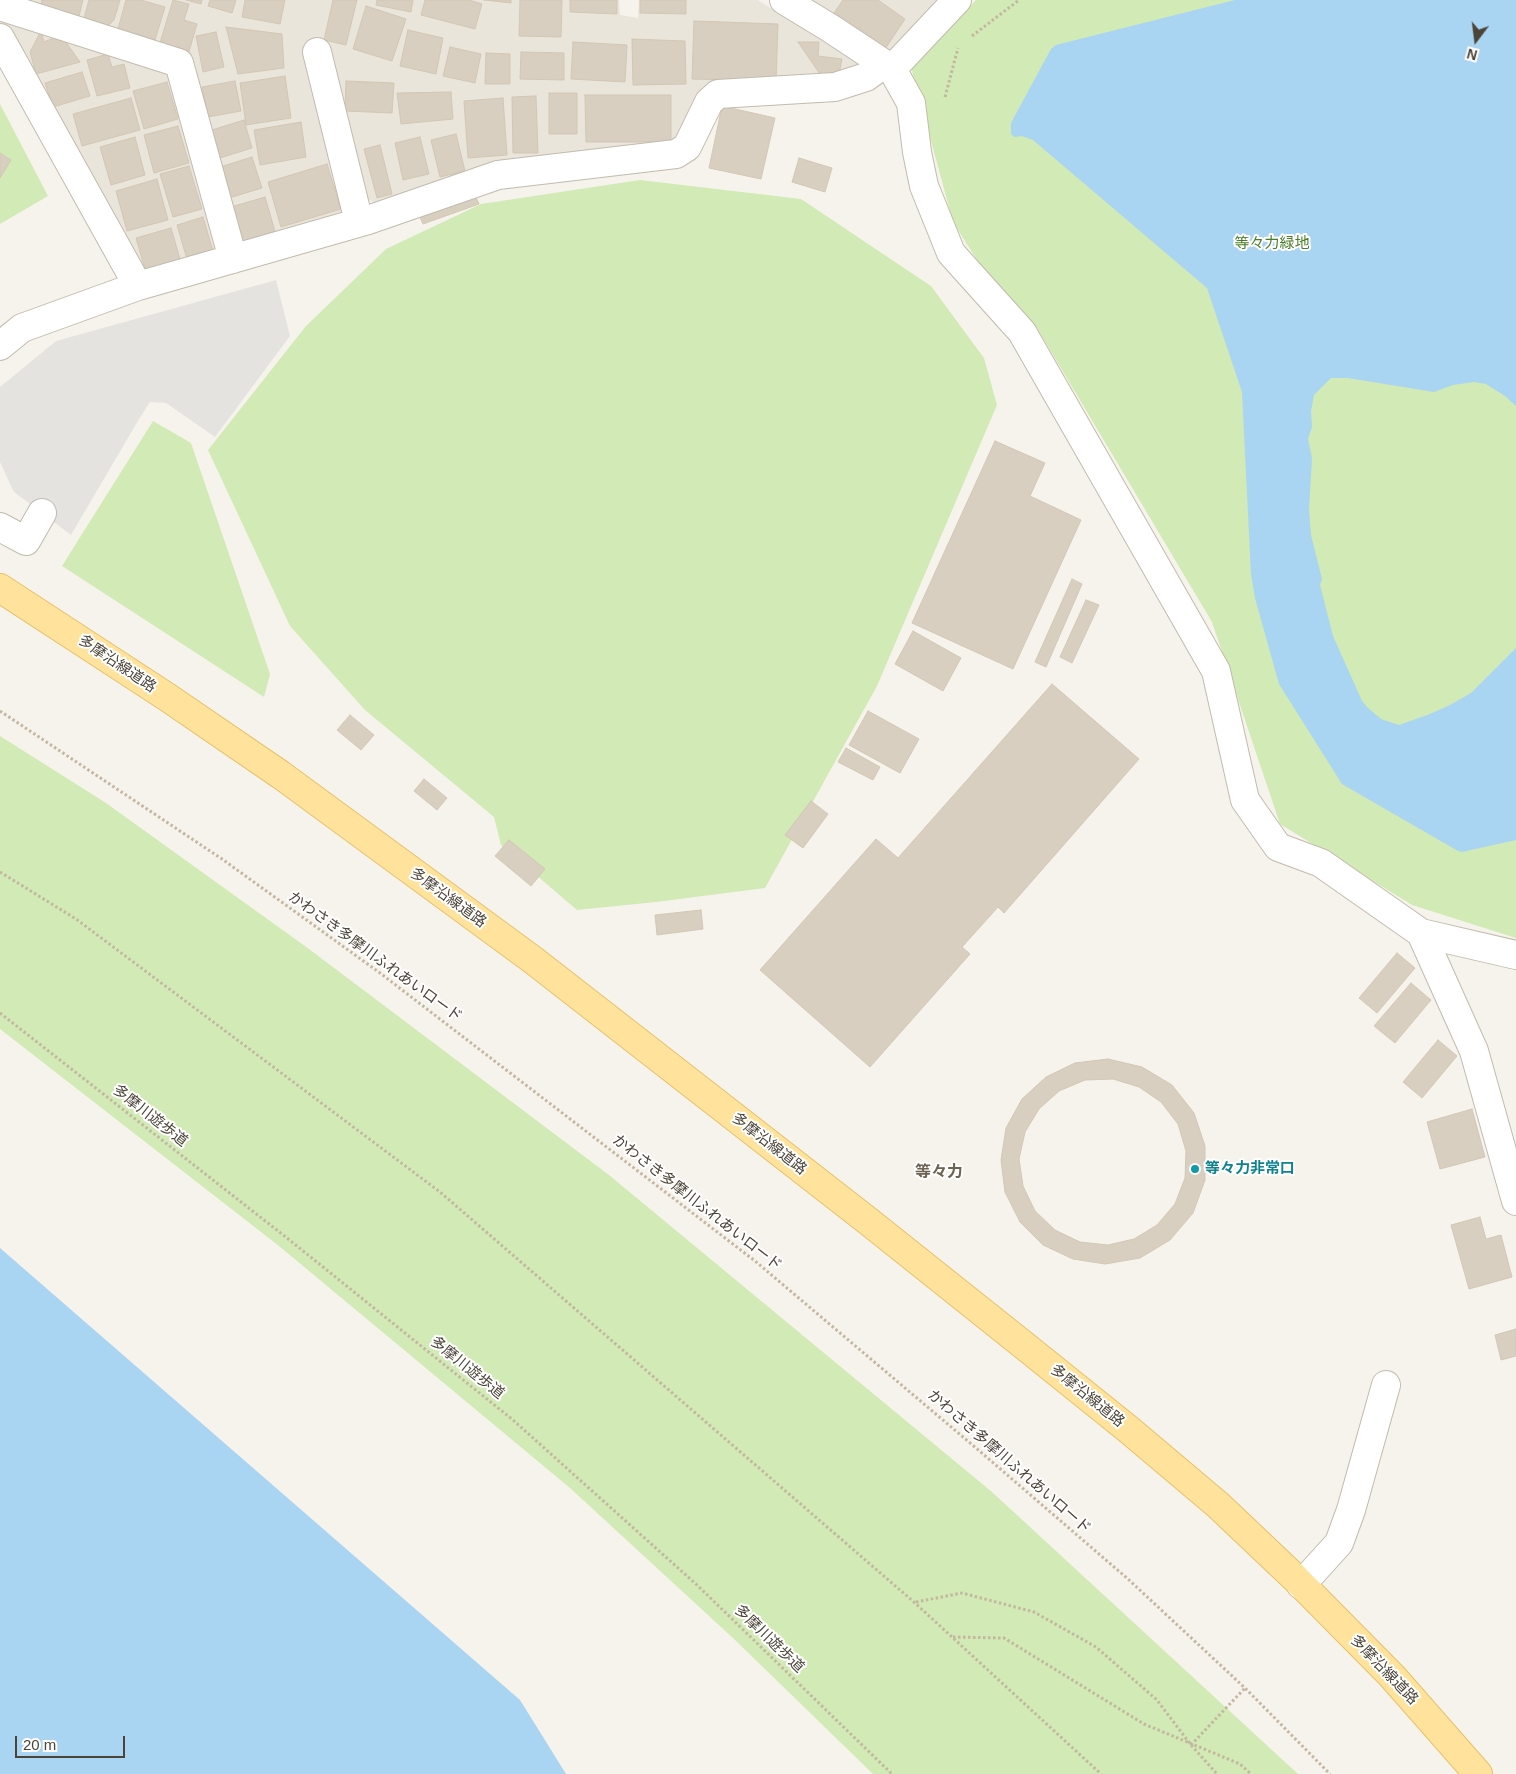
<!DOCTYPE html>
<meta charset="utf-8">
<style>
body{margin:0}
#map{position:relative;width:1516px;height:1774px;overflow:hidden;background:#f6f3ec;font-family:Arial,sans-serif}
canvas{display:block}
.north{position:absolute;left:1451px;top:15px;width:50px;height:50px;-webkit-text-stroke:4px #fff;paint-order:stroke;rotate:195deg;font-size:14px;font-weight:700;line-height:20px;text-align:center;color:#4b4439}
.north::after{content:'';display:block;margin:auto;width:18px;height:22px;background:#4b4439;clip-path:polygon(50% 0,100% 100%,50% 72%,0 100%)}
.scale{position:absolute;left:15px;top:1736px;width:110px;height:22px;box-sizing:border-box;border:2px solid #4b4439;border-top:0;padding-left:6px;font-size:15px;line-height:18px;white-space:nowrap;color:#4b4439;-webkit-text-stroke:4px #fff;paint-order:stroke}
</style>
<div id="map">
<canvas width="1516" height="1774"></canvas>
<div class="north">N</div>
<div class="scale">20 m</div>
</div>
<script>
const ctx = document.querySelector('canvas').getContext('2d');
ctx.lineJoin = 'round';
function fillPath(path, color) {
  ctx.fillStyle = color;
  ctx.fill(path, 'evenodd');
}
function toPath(rows) {
  const path = new Path2D();
  for (const r of rows) {
    path.moveTo(r[0], r[1]);
    for (let i = 2; i < r.length; i += 2) path.lineTo(r[i], r[i + 1]);
  }
  return path;
}
function strokePath(path, color, width, dash) {
  ctx.strokeStyle = color;
  ctx.lineWidth = width;
  ctx.lineCap = dash ? 'butt' : 'round';
  ctx.setLineDash(dash || []);
  ctx.stroke(path);
}
function drawText(font, color, halo, rows, align = 'center') {
  ctx.font = font + ' Arial,"Noto Sans JP",sans-serif';
  ctx.lineWidth = 4;
  ctx.setLineDash([]);
  ctx.textBaseline = 'middle';
  ctx.strokeStyle = halo;
  ctx.fillStyle = color;
  for (const [text, x, y, turn = 0] of rows) {
    ctx.save();
    ctx.translate(x, y);
    ctx.rotate((+turn || 0) * Math.PI / 180);
    ctx.textAlign = isNaN(turn) ? turn : align;
    if (halo) ctx.strokeText(text, 0, 0);
    ctx.fillText(text, 0, 0);
    ctx.restore();
  }
}
fillPath(toPath([
 [10,0,619,0,620,15,638,18,639,0,758,0,865,67,827,81,726,84,682,142,378,205,366,198,323,42,302,49,346,206,337,217,241,248,187,56],
 [804,0,938,0,888,52],
 [0,18,167,66,219,257,147,277,0,24]
]), '#eae5da');
fillPath(toPath([
 [976,0,1516,0,1516,938,1412,905,1280,824,1212,622,1037,328,982,268,953,222,911,67],
 [0,104,48,196,0,224],
 [640,180,801,199,931,286,984,358,997,405,877,686,765,888,656,902,577,910,501,845,494,817,365,710,290,626,208,450,306,326,386,249,481,204],
 [153,421,191,443,270,674,264,697,62,566],
 [0,736,106,803,309,949,609,1175,992,1492,1298,1774,873,1774,734,1639,570,1488,279,1246,0,1029]
]), '#d2eab5');
fillPath(toPath([
 [276,280,290,336,215,437,166,403,150,402,139,419,71,535,14,492,0,462,0,387,56,341]
]), '#e5e3e0');
fillPath(toPath([
 [1235,0,1516,0,1516,406,1505,396,1486,384,1474,382,1453,385,1434,392,1348,378,1331,378,1314,395,1311,411,1312,427,1308,439,1312,458,1309,510,1311,535,1322,579,1320,585,1333,636,1362,701,1368,708,1381,719,1399,725,1430,714,1450,705,1471,693,1516,648,1516,840,1462,852,1458,851,1342,784,1279,684,1255,598,1251,574,1242,392,1207,288,1033,140,1022,136,1014,137,1011,134,1011,123,1051,49,1056,45],
 [0,1248,520,1700,566,1774,0,1774]
]), '#a9d4f2');
const building = toPath([
 [42,0,83,0,78,20,40,9,42,0],
 [89,0,120,0,114,20,106,28,83,22,89,0],
 [126,0,141,0,165,7,155,40,118,29,126,0],
 [173,0,189,4,184,20,197,24,188,55,159,46,173,0],
 [186,0,202,0,201,4,186,0],
 [210,0,236,0,232,13,208,6,210,0],
 [245,0,285,0,280,24,242,17,245,0],
 [333,0,357,0,346,45,324,40,333,0],
 [377,0,413,0,411,12,376,5,377,0],
 [425,0,469,0,482,4,475,29,421,15,425,0],
 [484,0,511,0,511,3,484,0],
 [520,0,562,0,561,37,519,36,520,0],
 [570,0,617,0,617,14,570,12,570,0],
 [640,0,686,0,686,14,640,13,640,0],
 [843,0,878,0,905,19,885,49,834,13,843,0],
 [366,6,406,19,392,61,353,49,366,6],
 [694,21,778,24,776,81,692,79,694,21],
 [226,27,282,34,284,68,238,74,226,27],
 [408,30,443,38,436,74,400,66,408,30],
 [41,31,44,42,61,35,80,62,36,74,30,52,41,31],
 [216,32,224,67,203,72,196,36,216,32],
 [632,39,685,41,686,84,633,85,632,39],
 [573,42,627,45,625,82,571,79,573,42],
 [798,42,819,42,818,56,842,59,839,74,822,77,798,42],
 [450,47,481,54,475,83,443,76,450,47],
 [521,52,564,53,564,80,520,79,521,52],
 [486,53,510,54,510,84,485,84,486,53],
 [108,54,112,67,124,64,130,88,97,96,87,60,108,54],
 [82,72,90,96,53,107,45,83,82,72],
 [285,76,291,118,246,125,240,83,285,76],
 [235,81,241,111,208,117,202,87,235,81],
 [346,81,394,83,392,113,345,111,346,81],
 [167,82,178,119,144,129,133,91,167,82],
 [451,92,453,119,401,124,397,93,451,92],
 [549,93,577,93,577,134,549,134,549,93],
 [585,95,671,95,671,142,586,142,585,95],
 [536,96,538,153,513,153,512,97,536,96],
 [131,98,140,130,82,146,73,114,131,98],
 [503,98,507,155,468,158,464,101,503,98],
 [722,106,775,118,761,179,709,168,722,106],
 [244,120,252,148,220,158,212,130,244,120],
 [301,122,306,157,260,165,254,130,301,122],
 [178,126,189,163,154,173,144,135,178,126],
 [456,134,465,171,440,177,431,140,456,134],
 [135,137,145,175,111,185,100,147,135,137],
 [420,137,429,174,403,180,395,143,420,137],
 [380,145,392,194,377,198,364,149,380,145],
 [0,153,11,160,0,178,0,153],
 [252,157,262,188,229,198,220,167,252,157],
 [799,158,832,168,825,192,792,182,799,158],
 [327,164,341,209,281,227,268,182,327,164],
 [189,166,202,209,173,217,160,174,189,166],
 [157,179,168,220,127,231,116,191,157,179],
 [475,195,479,204,423,224,419,215,475,195],
 [265,197,276,235,242,245,231,207,265,197],
 [203,217,213,251,187,259,177,225,203,217],
 [171,228,182,266,147,276,136,238,171,228],
 [995,441,1045,463,1030,496,1081,520,1013,669,912,623,995,441],
 [1072,579,1082,584,1046,667,1035,662,1072,579],
 [1086,600,1099,605,1072,663,1060,657,1086,600],
 [913,631,961,658,943,691,895,664,913,631],
 [1052,684,1139,759,1004,913,998,907,962,947,970,954,870,1067,760,970,876,839,898,858,1052,684],
 [868,711,919,739,900,773,849,745,868,711],
 [350,715,374,735,361,750,337,730,350,715],
 [846,748,880,767,873,780,838,762,846,748],
 [424,779,447,798,437,810,414,791,424,779],
 [811,801,828,814,803,848,785,835,811,801],
 [509,840,545,869,531,886,495,856,509,840],
 [701,910,703,929,657,935,655,915,701,910],
 [1397,953,1415,968,1377,1013,1359,998,1397,953],
 [1411,983,1431,1000,1395,1043,1374,1026,1411,983],
 [1438,1040,1457,1056,1422,1098,1403,1082,1438,1040],
 [1108,1059,1142,1067,1172,1085,1194,1113,1205,1146,1205,1180,1193,1213,1170,1240,1140,1258,1105,1264,1073,1259,1043,1245,1020,1222,1005,1192,1001,1160,1006,1128,1022,1099,1046,1077,1075,1063,1108,1059],
 [1113,1079,1139,1087,1161,1102,1178,1124,1186,1151,1185,1178,1175,1204,1157,1225,1134,1239,1108,1245,1080,1242,1055,1230,1035,1211,1023,1186,1019,1159,1025,1132,1039,1109,1059,1091,1085,1080,1113,1079],
 [1472,1109,1485,1157,1440,1169,1427,1122,1472,1109],
 [1480,1217,1486,1239,1501,1235,1512,1277,1469,1289,1451,1225,1480,1217],
 [1516,1329,1516,1356,1501,1360,1495,1335,1516,1329]
]);
fillPath(building, '#d8cfc1');
strokePath(building, '#d3c7b4', 1);
const minor = toPath([
 [784,0,830,28,892,69,911,103,917,152,924,186,951,253,1022,332,1216,671,1245,800,1278,847,1321,863,1421,933,1516,955],
 [0,6,179,63,233,259],
 [0,38,138,286,368,220,498,175,676,154,687,147,709,102,718,94,835,87,866,77,884,64],
 [317,52,359,222],
 [892,69,957,0],
 [0,346,22,328,138,286],
 [0,527,26,541,42,513],
 [1421,933,1474,1051,1516,1201],
 [1301,1585,1339,1543,1351,1510,1386,1385]
]);
const major = toPath([
 [0,588,167,697,281,775,533,960,868,1221,1021,1343,1128,1429,1218,1505,1295,1578,1392,1676,1478,1774]
]);
strokePath(minor, '#c2bbae', 30);
strokePath(major, '#e6c16a', 30);
strokePath(toPath([
 [972,36,1019,0],
 [945,97,958,48],
 [0,711,222,859,380,973,755,1261,976,1448,1128,1579,1245,1688,1330,1774],
 [0,872,76,919,440,1192,915,1603,1101,1774],
 [0,1013,287,1238,513,1420,697,1585,892,1774],
 [916,1602,962,1593,1034,1612,1096,1647,1157,1700,1191,1745,1217,1774],
 [953,1637,1004,1638,1144,1724,1240,1764,1251,1774],
 [1191,1745,1245,1688]
]), '#c4b79f', 3, [2.5, 2.5]);
strokePath(minor, '#fff', 28);
strokePath(major, '#ffe39c', 28);
for (const [x, y, r, color] of [
 [1195,1169,5,"#0f9aa8"]
]) {
  const dot = new Path2D();
  dot.arc(x, y, r, 0, 2 * Math.PI);
  ctx.fillStyle = color;
  ctx.fill(dot);
  strokePath(dot, '#fff', 2);
}
drawText('15px', '#4a7f2a', '#fff', [
 ["等々力緑地",1272,244]
]);
drawText('15px', '#4b4439', '#fff', [
 ["多摩沿線道路",117,664,34],
 ["多摩沿線道路",448,898,36],
 ["かわさき多摩川ふれあいロード",375,957,36],
 ["多摩川遊歩道",150,1116,38],
 ["多摩沿線道路",769,1144,38],
 ["かわさき多摩川ふれあいロード",697,1203,38],
 ["多摩川遊歩道",467,1368,39],
 ["多摩沿線道路",1087,1396,39],
 ["かわさき多摩川ふれあいロード",1009,1462,41],
 ["多摩川遊歩道",769,1639,44],
 ["多摩沿線道路",1384,1670,46]
]);
drawText('bold 15px', '#0d838f', '#fff', [
 ["等々力非常口",1205,1169]
], 'left');
drawText('bold 16px', '#6e6250', '#fff', [
 ["等々力",939,1173]
]);
</script>
